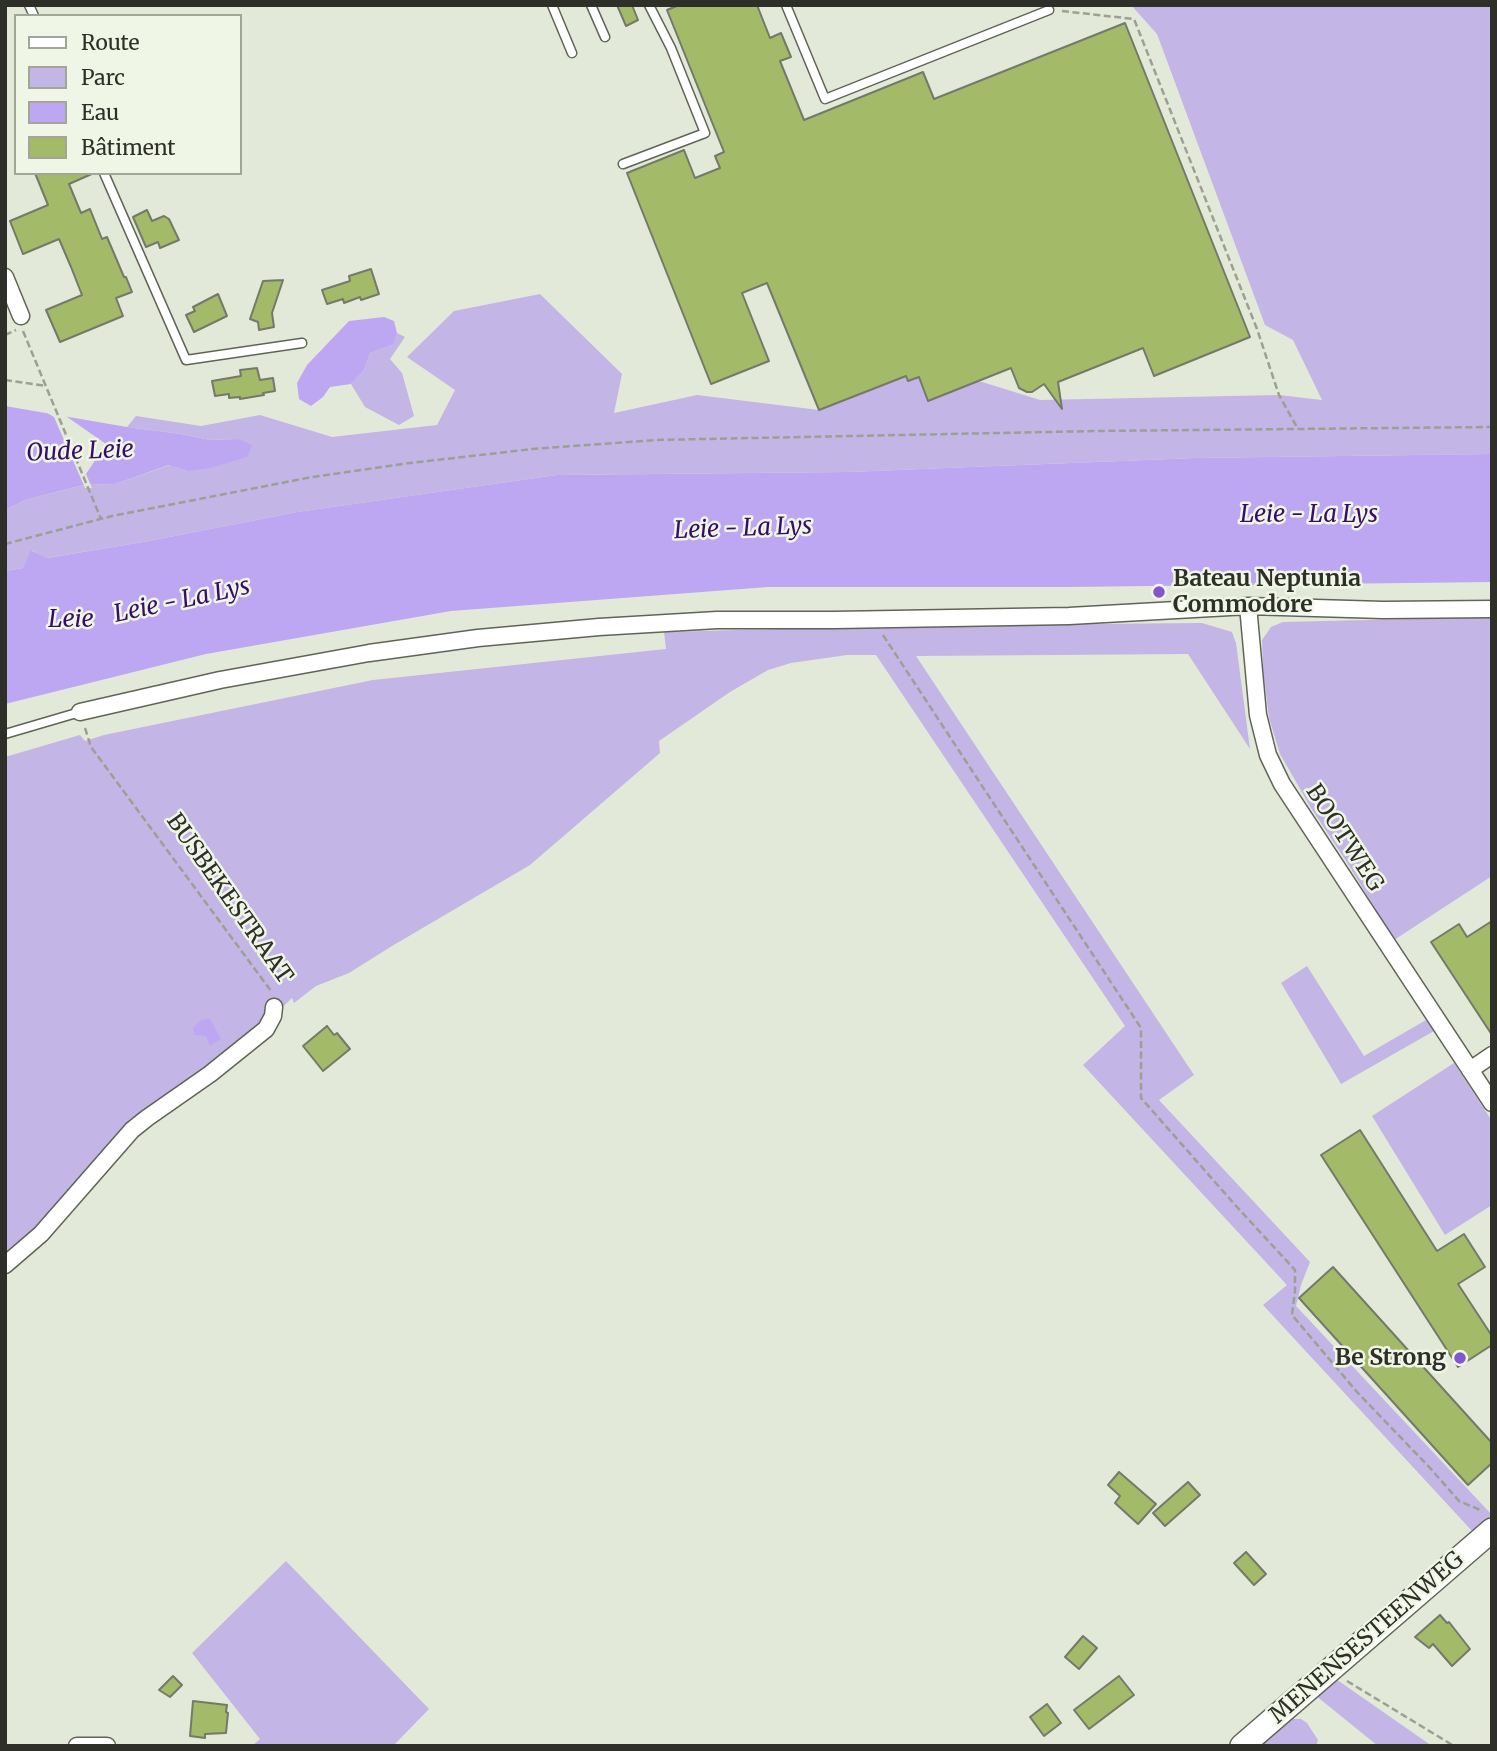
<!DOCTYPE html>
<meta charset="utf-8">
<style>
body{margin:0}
#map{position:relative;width:1497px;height:1751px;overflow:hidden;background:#e3e9d8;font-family:Merriweather,serif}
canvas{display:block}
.frame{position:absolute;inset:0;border:7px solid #2d2f28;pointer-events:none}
.legend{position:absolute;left:14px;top:14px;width:228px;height:161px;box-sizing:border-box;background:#f0f6e5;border:2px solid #a2a699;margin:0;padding:9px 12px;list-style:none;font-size:21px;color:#2d2f28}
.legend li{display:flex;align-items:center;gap:14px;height:35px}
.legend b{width:35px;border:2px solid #a2a699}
</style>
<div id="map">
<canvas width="1497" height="1751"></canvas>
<div class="frame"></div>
<ul class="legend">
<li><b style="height:9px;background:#fff"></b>Route</li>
<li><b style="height:19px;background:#c3b5e5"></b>Parc</li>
<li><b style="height:19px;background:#bda6f2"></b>Eau</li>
<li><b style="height:19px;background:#a3ba69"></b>Bâtiment</li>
</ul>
</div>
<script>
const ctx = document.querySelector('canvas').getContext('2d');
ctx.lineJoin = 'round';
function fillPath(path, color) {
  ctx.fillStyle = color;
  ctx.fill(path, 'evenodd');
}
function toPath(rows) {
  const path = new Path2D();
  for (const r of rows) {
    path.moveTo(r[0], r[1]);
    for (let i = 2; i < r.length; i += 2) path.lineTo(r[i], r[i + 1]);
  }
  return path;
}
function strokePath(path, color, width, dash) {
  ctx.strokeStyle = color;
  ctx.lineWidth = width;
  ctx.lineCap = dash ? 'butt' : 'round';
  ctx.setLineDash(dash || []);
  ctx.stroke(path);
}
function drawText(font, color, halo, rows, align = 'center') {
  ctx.font = font + ' Merriweather,serif';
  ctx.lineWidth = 5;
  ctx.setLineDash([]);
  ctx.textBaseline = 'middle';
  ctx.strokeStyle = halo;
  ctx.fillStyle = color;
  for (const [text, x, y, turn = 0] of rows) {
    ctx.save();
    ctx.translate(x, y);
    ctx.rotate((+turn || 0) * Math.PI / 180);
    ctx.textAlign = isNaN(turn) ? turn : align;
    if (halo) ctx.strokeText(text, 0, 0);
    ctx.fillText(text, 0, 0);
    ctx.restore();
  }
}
fillPath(toPath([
 [1131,5,1492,5,1492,454,1195,458,848,472,557,475,297,512,149,541,46,558,32,550,23,568,5,571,5,510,25,500,83,485,115,484,170,465,187,471,238,439,210,440,181,434,127,427,136,416,201,426,260,415,332,437,437,425,455,390,407,357,454,311,540,294,622,374,614,413,697,395,819,410,906,376,908,381,919,377,928,401,979,381,1040,400,1279,395,1322,400,1293,340,1265,325,1157,34],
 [397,333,405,337,390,359,402,373,414,416,399,425,365,407,351,384,364,370,370,353,392,344],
 [1492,617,1492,876,1394,940,1348,864,1311,808,1280,754,1269,718,1263,670,1262,640,1271,627,1283,622],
 [1202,623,1232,632,1236,643,1250,749,1188,654,916,656,1194,1075,1159,1100,1310,1262,1301,1285,1296,1306,1492,1515,1473,1532,1263,1305,1287,1285,1083,1065,1125,1026,876,655,847,655,791,663,768,670,730,692,659,741,660,753,530,865,392,946,349,973,316,986,294,1003,292,998,259,1030,129,1124,49,1216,5,1258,5,757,80,735,85,741,104,735,373,680,666,649,664,632,887,626],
 [1307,966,1364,1056,1426,1020,1434,1031,1341,1084,1281,983],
 [1454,1063,1492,1121,1492,1205,1445,1235,1372,1116],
 [286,1561,429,1709,393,1746,252,1746,260,1739,192,1653],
 [1333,1677,1432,1746,1378,1746,1315,1695],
 [1290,1719,1301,1719,1307,1723,1318,1740,1316,1746,1260,1746]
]), '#c3b5e5');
fillPath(toPath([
 [384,317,394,321,397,333,393,344,370,353,364,370,351,384,330,387,323,397,311,406,299,399,297,383,307,365,349,321],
 [5,406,127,427,181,434,210,440,238,439,252,445,247,457,210,468,187,471,169,465,115,484,83,485,25,500,5,510],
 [1492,454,1492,582,1066,587,768,587,451,611,206,654,5,704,5,571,23,568,31,550,47,558,149,541,297,512,557,475,848,472,1195,458],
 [210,1019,221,1039,210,1046,206,1036,195,1035,193,1028,201,1020]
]), '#bda6f2');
fillPath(toPath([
 [39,408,60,412,106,444,86,474,92,488,85,488,54,417]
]), '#e3e9d8');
const building = toPath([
 [617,5,632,5,638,20,626,26,617,5],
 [679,5,757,5,770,38,781,33,791,57,780,61,804,120,923,72,934,99,1125,23,1250,337,1154,376,1143,348,1058,382,1062,409,1044,384,1032,392,1027,392,1019,388,1011,368,928,401,919,377,908,381,906,376,819,410,767,283,742,293,769,361,711,384,627,173,684,150,695,178,720,168,715,156,724,152,667,10,679,5],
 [35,173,94,173,69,184,81,213,90,209,102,239,107,237,124,277,126,277,132,292,116,298,123,316,60,342,46,310,82,295,71,267,59,239,23,254,10,221,48,205,35,173],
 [147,210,152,221,164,216,169,219,179,240,160,248,158,242,146,247,133,217,147,210],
 [371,269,379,294,361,300,360,297,344,303,343,299,327,304,322,290,350,281,349,276,371,269],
 [283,280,272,313,274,327,259,330,258,322,250,319,263,281,283,280],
 [218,294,227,316,194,332,186,315,195,311,193,307,218,294],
 [257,368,260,380,273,378,275,391,263,393,264,395,240,399,240,397,229,398,229,394,215,396,212,381,241,376,240,370,257,368],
 [1492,921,1492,1035,1431,942,1459,924,1467,937,1492,921],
 [327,1026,334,1035,337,1033,350,1049,323,1071,303,1046,327,1026],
 [1360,1130,1437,1251,1464,1234,1485,1267,1458,1284,1492,1336,1492,1345,1458,1367,1321,1155,1360,1130],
 [1333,1267,1492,1443,1492,1463,1468,1485,1299,1298,1333,1267],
 [1119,1472,1156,1504,1138,1524,1115,1503,1120,1496,1108,1485,1119,1472],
 [1188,1482,1200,1495,1165,1526,1153,1513,1188,1482],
 [1246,1552,1266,1574,1254,1585,1234,1563,1246,1552],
 [1440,1615,1447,1623,1449,1622,1470,1649,1452,1666,1433,1644,1429,1648,1415,1637,1440,1615],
 [1083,1636,1097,1648,1079,1669,1065,1657,1083,1636],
 [173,1676,182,1685,170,1697,159,1690,173,1676],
 [1119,1676,1134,1695,1089,1729,1074,1710,1119,1676],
 [193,1701,227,1705,226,1712,228,1713,226,1733,205,1734,205,1738,190,1736,193,1701],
 [1047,1704,1061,1723,1044,1736,1030,1717,1047,1704]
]);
fillPath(building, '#a3ba69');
strokePath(building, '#74796a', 2);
const lane = toPath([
 [29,5,34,16],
 [552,5,572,53],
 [591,5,605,37],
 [786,5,825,99,1049,10],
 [623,164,705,133,671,48,649,5],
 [104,173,186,360,302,343],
 [5,734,80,712]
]);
const street = toPath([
 [5,277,21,316],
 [1248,606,1258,715,1268,755,1282,784,1492,1103],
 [80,712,220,680,369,653,478,638,599,627,717,620,835,620,1069,616,1248,606,1383,610,1492,609],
 [1470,1070,1492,1055],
 [5,1265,41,1234,132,1130,147,1118,210,1074,266,1029,273,1016,274,1007],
 [77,1746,107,1746]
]);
const secondary = toPath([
 [1242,1746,1492,1530]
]);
strokePath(lane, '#606456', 11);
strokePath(street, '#606456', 19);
strokePath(secondary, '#606456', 26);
strokePath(toPath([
 [1062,11,1134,19,1257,329,1279,395,1298,429],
 [23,331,101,519],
 [5,335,16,330],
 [5,380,46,386],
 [5,544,112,516,312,477,410,463,533,449,656,440,1096,431,1492,427],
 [883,635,1141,1028,1141,1098,1237,1207,1295,1270,1295,1291,1292,1315,1357,1392,1431,1469,1459,1501,1478,1509,1482,1512],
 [85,728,91,747,271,991],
 [1347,1681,1454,1746]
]), '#9ca093', 2.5, [7, 3.5]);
strokePath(lane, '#fff', 8);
strokePath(street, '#fff', 16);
strokePath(secondary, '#fff', 23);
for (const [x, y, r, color] of [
 [1159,592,7,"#8355ce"],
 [1460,1358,7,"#8355ce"]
]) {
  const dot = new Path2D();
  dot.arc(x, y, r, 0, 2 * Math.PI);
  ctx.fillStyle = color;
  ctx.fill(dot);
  strokePath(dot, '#f0f6e5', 2.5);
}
drawText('bold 23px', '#2d2f28', '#f0f6e5', [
 ["Bateau Neptunia",1173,579],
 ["Commodore",1173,605],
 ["Be Strong",1446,1358,"right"]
], 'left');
drawText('23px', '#2d2f28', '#f0f6e5', [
 ["BOOTWEG",1344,838,57],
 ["BUSBEKESTRAAT",229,899,55],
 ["MENENSESTEENWEG",1367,1638,-41]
]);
drawText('italic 24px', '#370e67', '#f0f6e5', [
 ["Oude Leie",80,452,-2],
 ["Leie - La Lys",1309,515],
 ["Leie - La Lys",743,529,-2],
 ["Leie - La Lys",182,601,-12],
 ["Leie",71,620]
]);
</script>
